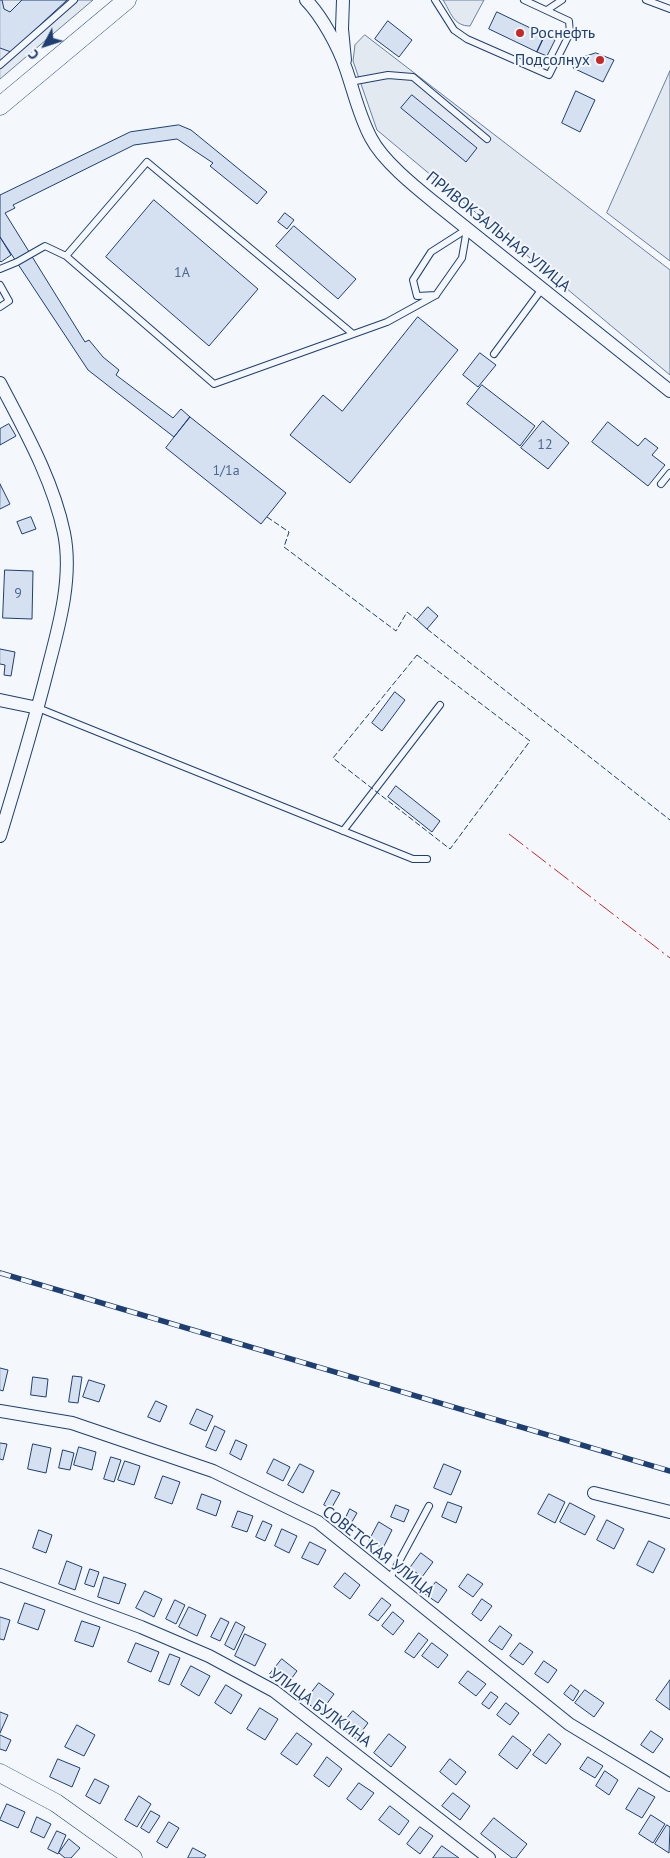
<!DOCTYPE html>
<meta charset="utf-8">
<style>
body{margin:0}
#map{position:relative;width:670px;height:1858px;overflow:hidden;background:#f4f7fb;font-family:"PT Sans",sans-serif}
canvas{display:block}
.north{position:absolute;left:20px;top:20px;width:50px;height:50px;-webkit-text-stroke:4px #f4f7fb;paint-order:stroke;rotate:230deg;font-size:14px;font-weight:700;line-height:20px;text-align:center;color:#1d3f73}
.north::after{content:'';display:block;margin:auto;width:18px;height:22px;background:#1d3f73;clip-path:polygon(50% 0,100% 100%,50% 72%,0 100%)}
</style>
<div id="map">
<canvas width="670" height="1858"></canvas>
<div class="north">С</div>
</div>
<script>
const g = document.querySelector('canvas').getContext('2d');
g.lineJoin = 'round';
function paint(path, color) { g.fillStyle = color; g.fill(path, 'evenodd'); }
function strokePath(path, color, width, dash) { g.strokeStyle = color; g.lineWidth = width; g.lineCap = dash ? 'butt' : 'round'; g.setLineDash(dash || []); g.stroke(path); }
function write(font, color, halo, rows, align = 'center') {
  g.font = font + ' "PT Sans",sans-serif'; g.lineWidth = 4; g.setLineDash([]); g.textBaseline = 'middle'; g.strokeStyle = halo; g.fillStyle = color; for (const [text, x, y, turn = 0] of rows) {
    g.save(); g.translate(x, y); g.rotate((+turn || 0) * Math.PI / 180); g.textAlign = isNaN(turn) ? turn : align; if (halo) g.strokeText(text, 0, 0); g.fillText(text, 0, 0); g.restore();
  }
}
const green = new Path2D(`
 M 0,0 L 93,0 L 0,79 Z
 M 443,0 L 484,0 L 470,26 C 453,26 451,12 443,0 Z
 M 365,35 L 670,270 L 670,375 L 377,130 L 353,61 L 355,45 Z
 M 670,71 L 670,261 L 607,213 Z`);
const building = new Path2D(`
 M 0,0 L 2,0 L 4,9 L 10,12 L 22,0 L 67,0 L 11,52 L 0,48 Z
 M 497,12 L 545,35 L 537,52 L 489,29 Z
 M 388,21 L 412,40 L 399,57 L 375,39 Z
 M 545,35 L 555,40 L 547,56 L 537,52 Z
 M 596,53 L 614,60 L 603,82 L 573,68 L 578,59 Z
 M 576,91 L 595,100 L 580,132 L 562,123 Z
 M 412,95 L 477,148 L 466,162 L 401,108 Z
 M 179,125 L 191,130 L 267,192 L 257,204 L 210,166 L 213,163 L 177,139 L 134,145 L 13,205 L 15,208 L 5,213 L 85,342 L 89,340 L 103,357 L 119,370 L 116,375 L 173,418 L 181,409 L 190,417 L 174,437 L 88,370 L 0,237 L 0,195 L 130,132 Z
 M 154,200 L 258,289 L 209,346 L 106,257 Z
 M 285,213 L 294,220 L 287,229 L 278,222 Z
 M 294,226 L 356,279 L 338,299 L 276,246 Z
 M 0,237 L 11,255 L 1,262 L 0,261 Z
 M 418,317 L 458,350 L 350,483 L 290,435 L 323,395 L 342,411 Z
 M 480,353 L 496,365 L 478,387 L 463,375 Z
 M 482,385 L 535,426 L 520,446 L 467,404 Z
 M 190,417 L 286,493 L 261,524 L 166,448 Z
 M 543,421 L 569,443 L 548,469 L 521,448 Z
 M 608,422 L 638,446 L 645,438 L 658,448 L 652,455 L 665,465 L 648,486 L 592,442 Z
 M 9,424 L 16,436 L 0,445 L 0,429 Z
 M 0,484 L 10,504 L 0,509 Z
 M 31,517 L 36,529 L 22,534 L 17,522 Z
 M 5,570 L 33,571 L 32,619 L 3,618 Z
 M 428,607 L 438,616 L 427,629 L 417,620 Z
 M 0,649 L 15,652 L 11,676 L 4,675 L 5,665 L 0,664 Z
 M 395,692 L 405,700 L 382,731 L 372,723 Z
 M 396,786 L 440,821 L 432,832 L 388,797 Z
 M 0,1368 L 8,1370 L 3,1391 L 0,1390 Z
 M 73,1376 L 82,1377 L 78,1403 L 69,1402 Z
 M 33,1377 L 48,1379 L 46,1397 L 31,1395 Z
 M 89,1380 L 105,1385 L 99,1402 L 83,1397 Z
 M 156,1401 L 167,1406 L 160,1422 L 148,1417 Z
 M 197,1409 L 213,1416 L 206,1431 L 190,1424 Z
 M 215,1426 L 225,1431 L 216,1451 L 206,1447 Z
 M 236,1440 L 247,1445 L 241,1460 L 230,1454 Z
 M 0,1443 L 7,1444 L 3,1460 L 0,1459 Z
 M 33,1444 L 51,1448 L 46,1473 L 28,1469 Z
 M 79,1447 L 96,1452 L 92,1470 L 74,1465 Z
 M 63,1450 L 74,1453 L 70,1470 L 59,1468 Z
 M 111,1457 L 121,1460 L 114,1482 L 104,1479 Z
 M 274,1459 L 290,1467 L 283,1481 L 267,1473 Z
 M 125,1461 L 140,1466 L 134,1485 L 118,1480 Z
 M 300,1464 L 314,1471 L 303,1493 L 288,1485 Z
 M 444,1464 L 461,1471 L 451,1495 L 434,1488 Z
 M 163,1476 L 180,1482 L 172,1504 L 155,1498 Z
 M 332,1490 L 340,1493 L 331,1509 L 324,1505 Z
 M 202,1494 L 221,1501 L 216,1516 L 197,1509 Z
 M 549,1494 L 565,1502 L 555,1523 L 538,1514 Z
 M 448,1502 L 462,1507 L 456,1523 L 442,1517 Z
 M 570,1503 L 595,1516 L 585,1535 L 560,1522 Z
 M 396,1505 L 409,1510 L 404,1522 L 391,1517 Z
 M 350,1509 L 357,1513 L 349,1527 L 343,1524 Z
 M 238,1511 L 253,1516 L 247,1532 L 232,1527 Z
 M 607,1520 L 624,1529 L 614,1549 L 597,1540 Z
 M 263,1521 L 272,1525 L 265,1541 L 256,1537 Z
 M 379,1522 L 392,1530 L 383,1548 L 369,1541 Z
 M 282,1529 L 297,1536 L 289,1553 L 275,1546 Z
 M 39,1530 L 52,1535 L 46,1553 L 33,1548 Z
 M 649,1541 L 665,1549 L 653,1573 L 637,1565 Z
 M 310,1542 L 326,1550 L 318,1565 L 302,1558 Z
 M 421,1553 L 433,1562 L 422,1577 L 410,1568 Z
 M 67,1561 L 82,1567 L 75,1590 L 59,1584 Z
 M 90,1569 L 99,1572 L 94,1587 L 85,1584 Z
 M 345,1573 L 360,1585 L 350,1599 L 334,1587 Z
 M 468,1574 L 483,1584 L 473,1597 L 459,1587 Z
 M 104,1577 L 126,1584 L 119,1604 L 98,1597 Z
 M 436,1582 L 447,1590 L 438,1603 L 426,1595 Z
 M 145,1591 L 162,1599 L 154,1617 L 136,1608 Z
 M 382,1598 L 391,1605 L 378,1621 L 369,1615 Z
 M 482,1599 L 492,1606 L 481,1621 L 472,1614 Z
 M 175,1600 L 185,1605 L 176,1624 L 166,1619 Z
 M 25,1603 L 45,1610 L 38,1630 L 18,1623 Z
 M 189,1607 L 206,1615 L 197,1636 L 179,1627 Z
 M 393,1612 L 404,1621 L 393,1635 L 382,1626 Z
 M 0,1617 L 10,1620 L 4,1640 L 0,1639 Z
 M 221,1618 L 229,1622 L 220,1641 L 211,1637 Z
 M 82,1621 L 100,1627 L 93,1647 L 75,1641 Z
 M 236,1622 L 245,1627 L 234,1650 L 225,1645 Z
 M 500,1626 L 512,1635 L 502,1650 L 489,1641 Z
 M 419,1633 L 428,1640 L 414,1658 L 405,1652 Z
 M 245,1634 L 266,1644 L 255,1666 L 235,1656 Z
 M 136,1643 L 159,1652 L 151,1672 L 128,1662 Z
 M 432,1643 L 448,1655 L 438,1668 L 422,1656 Z
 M 520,1643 L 533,1652 L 523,1665 L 510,1656 Z
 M 170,1654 L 180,1658 L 169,1685 L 159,1681 Z
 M 282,1659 L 297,1671 L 286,1686 L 270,1674 Z
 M 544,1661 L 557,1670 L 548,1683 L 535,1674 Z
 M 191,1666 L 210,1676 L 199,1696 L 181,1685 Z
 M 468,1671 L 486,1684 L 476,1696 L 459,1683 Z
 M 670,1680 L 670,1710 L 656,1700 Z
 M 319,1683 L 334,1694 L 320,1713 L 305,1701 Z
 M 226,1685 L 242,1695 L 231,1714 L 215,1703 Z
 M 571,1685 L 579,1691 L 573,1701 L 564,1694 Z
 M 585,1690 L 604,1703 L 594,1717 L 575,1703 Z
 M 491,1692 L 498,1697 L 489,1709 L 482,1704 Z
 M 506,1703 L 519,1713 L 510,1725 L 497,1715 Z
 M 260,1708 L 278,1719 L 265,1740 L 247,1729 Z
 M 353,1711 L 368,1723 L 356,1739 L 340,1727 Z
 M 0,1712 L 8,1715 L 0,1733 Z
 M 77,1725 L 95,1735 L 84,1756 L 65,1747 Z
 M 651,1731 L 663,1739 L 653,1753 L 641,1745 Z
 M 297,1733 L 312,1744 L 297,1765 L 281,1754 Z
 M 389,1734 L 406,1747 L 391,1767 L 374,1753 Z
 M 549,1734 L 561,1744 L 546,1764 L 533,1755 Z
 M 0,1735 L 11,1740 L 6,1751 L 0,1749 Z
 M 513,1736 L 531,1750 L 517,1769 L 499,1755 Z
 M 327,1757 L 342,1769 L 329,1787 L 314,1776 Z
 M 588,1757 L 603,1766 L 595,1778 L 580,1769 Z
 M 58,1759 L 80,1768 L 72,1787 L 50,1777 Z
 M 450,1759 L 466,1772 L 456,1785 L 440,1772 Z
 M 605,1771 L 618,1780 L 609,1795 L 596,1786 Z
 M 95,1779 L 109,1786 L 100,1804 L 86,1796 Z
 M 359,1783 L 374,1793 L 361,1810 L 347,1799 Z
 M 639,1788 L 655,1797 L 642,1818 L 626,1809 Z
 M 453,1793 L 470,1806 L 460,1820 L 442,1806 Z
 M 139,1796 L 151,1804 L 137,1827 L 125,1820 Z
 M 7,1804 L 25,1812 L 18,1828 L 0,1820 Z
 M 390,1806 L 409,1821 L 399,1835 L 379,1820 Z
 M 151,1811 L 160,1816 L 149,1833 L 141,1828 Z
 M 651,1815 L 665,1824 L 653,1843 L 639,1834 Z
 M 37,1817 L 51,1824 L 44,1838 L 31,1832 Z
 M 494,1818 L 527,1844 L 516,1858 L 512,1858 L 481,1834 Z
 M 169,1822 L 179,1828 L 167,1848 L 157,1842 Z
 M 667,1825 L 670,1827 L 669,1853 L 655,1844 Z
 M 420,1827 L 433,1836 L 420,1854 L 407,1844 Z
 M 57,1831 L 66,1835 L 58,1854 L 48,1849 Z
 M 69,1839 L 80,1848 L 71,1858 L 65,1858 L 59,1853 Z
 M 442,1846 L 459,1858 L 433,1858 Z
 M 193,1848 L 206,1855 L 204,1858 L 188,1858 Z`);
const lane = new Path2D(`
 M 435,0 L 454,30 L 467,39 L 549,75 L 570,33 L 569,21 L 524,0
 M 646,0 L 670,9
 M 547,10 L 562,0
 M 0,65 L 74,0
 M 350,82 L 388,75 L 413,77 L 487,139
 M 0,269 L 17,262 L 45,246 L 66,256
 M 0,285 L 9,301 L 0,307
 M 353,334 L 147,162 L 66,256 L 214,384 L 387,322 L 436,295 L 462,258 L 467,229 L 431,252 L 413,280 L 417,296 L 436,295
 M 494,354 L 542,289
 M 661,484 L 670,473
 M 38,708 L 413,859 L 427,859
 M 343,831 L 440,705
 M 389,1580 L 429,1506`);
const street = new Path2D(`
 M 306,0 C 322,16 339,48 346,69 C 354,92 359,116 371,138 C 383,161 414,186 435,203 L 670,391
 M 343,0 L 342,29 L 345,60
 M 0,383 C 25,431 53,480 64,533 C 73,577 59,626 48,668 C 34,724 17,780 0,836
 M 0,700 L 38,708
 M 0,1411 L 72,1423 L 213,1471 L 318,1522 L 569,1724 L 670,1785
 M 594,1493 L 670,1512
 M 0,1575 L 141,1627 L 209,1656 L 274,1691 L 489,1858`);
const secondary = new Path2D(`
 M 0,106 L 127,0
 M 0,1773 L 56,1803 L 133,1858`);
const rail = new Path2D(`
 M 0,1273 L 670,1471`);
const fence = new Path2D(`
 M 267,517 L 289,532 L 284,547 L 396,631 L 407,612 L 417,620
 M 427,629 L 670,820
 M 417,655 L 530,741 L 450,849 L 333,758 Z`);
const power = new Path2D(`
 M 509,834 L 670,958`);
const markers = [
 [520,33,5,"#c62828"],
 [600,60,5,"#c62828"]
];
const numberNames = [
 ["1А",182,273],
 ["12",545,445],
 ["1/1а",226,471],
 ["9",18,594]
];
const poiNames = [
 ["Роснефть",530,33],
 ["Подсолнух",590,60,"right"]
];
const streetNames = [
 ["ПРИВОКЗАЛЬНАЯ УЛИЦА",498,232,39],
 ["СОВЕТСКАЯ УЛИЦА",378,1552,38],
 ["УЛИЦА БУЛКИНА",320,1708,36]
];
paint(green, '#e3e9f0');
strokePath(green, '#687fa3', 1);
paint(building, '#d5e0f0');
strokePath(building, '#1d3f73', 1);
strokePath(lane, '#1d3f73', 8);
strokePath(street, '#1d3f73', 14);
strokePath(secondary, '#1d3f73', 19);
strokePath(lane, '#f4f7fb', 6);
strokePath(street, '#f4f7fb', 12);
strokePath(secondary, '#f4f7fb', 18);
strokePath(rail, '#1d3f73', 5.5);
strokePath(rail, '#f4f7fb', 4, [11]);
strokePath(fence, '#1d3f73', 1, [6, 2.5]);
strokePath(power, '#c62828', 1, [18, 4, 2.5, 4]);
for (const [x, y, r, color] of markers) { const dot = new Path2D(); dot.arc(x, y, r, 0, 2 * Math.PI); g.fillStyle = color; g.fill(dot); strokePath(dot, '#f4f7fb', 2); }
write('14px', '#4b6792', null, numberNames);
write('16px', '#1d3f73', '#f4f7fb', poiNames, 'left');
write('16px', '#1d3f73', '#f4f7fb', streetNames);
</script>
